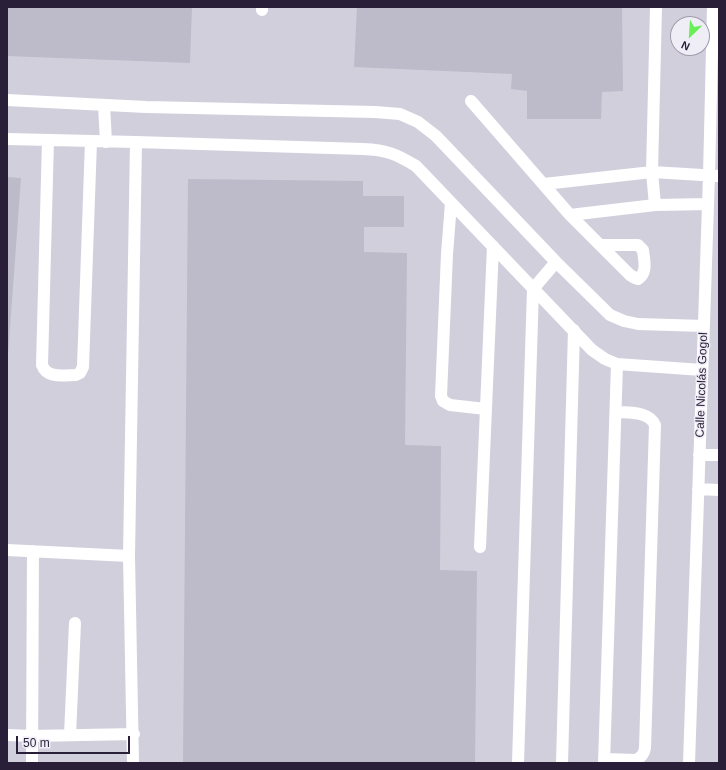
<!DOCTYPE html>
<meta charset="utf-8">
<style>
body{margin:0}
#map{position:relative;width:726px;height:770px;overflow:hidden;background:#e0dde9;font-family:Arial,sans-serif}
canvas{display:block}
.frame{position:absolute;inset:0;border:8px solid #291f38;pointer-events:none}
.north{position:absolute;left:670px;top:16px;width:40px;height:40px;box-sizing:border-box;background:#efedf6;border:1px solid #a09baa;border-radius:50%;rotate:205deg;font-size:11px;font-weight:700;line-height:16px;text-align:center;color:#291f38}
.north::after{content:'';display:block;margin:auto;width:14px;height:18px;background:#67ef55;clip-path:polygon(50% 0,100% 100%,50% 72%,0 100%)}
.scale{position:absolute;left:16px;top:736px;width:114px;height:18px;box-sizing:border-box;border:2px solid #291f38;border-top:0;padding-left:5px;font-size:12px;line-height:14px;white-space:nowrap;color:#291f38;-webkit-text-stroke:3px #efedf6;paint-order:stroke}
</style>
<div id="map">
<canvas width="726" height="770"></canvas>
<div class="frame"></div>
<div class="north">N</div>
<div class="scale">50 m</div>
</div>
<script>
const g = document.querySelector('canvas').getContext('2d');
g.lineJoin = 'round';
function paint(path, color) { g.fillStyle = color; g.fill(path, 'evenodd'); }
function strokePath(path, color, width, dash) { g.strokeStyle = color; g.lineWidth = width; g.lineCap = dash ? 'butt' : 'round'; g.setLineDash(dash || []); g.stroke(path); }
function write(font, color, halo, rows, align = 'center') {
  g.font = font + ' Arial,sans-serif'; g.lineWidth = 3; g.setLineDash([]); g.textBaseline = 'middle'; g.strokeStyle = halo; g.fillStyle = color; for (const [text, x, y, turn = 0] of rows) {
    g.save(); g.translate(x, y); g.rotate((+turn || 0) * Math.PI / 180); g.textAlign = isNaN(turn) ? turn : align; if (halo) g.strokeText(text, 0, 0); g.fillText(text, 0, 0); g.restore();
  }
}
const built = new Path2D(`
 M 7,7 L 719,7 L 719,763 L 7,763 ZM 678,24 L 702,24 L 702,48 L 678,48 Z`);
const building = new Path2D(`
 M 7,7 L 192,7 L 190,63 L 7,56 Z
 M 357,7 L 622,7 L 623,91 L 602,92 L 601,119 L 527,119 L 527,91 L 511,89 L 512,74 L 354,67 Z
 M 7,177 L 21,178 L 8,355 L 7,354 Z
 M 188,179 L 363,181 L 363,196 L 404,196 L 404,227 L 364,227 L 364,252 L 407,253 L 405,445 L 441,446 L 440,570 L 477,571 L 475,763 L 183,763 Z`);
const minor = new Path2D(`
 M 262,10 L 262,7
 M 7,100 L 146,107 L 375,112 L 400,114 L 418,122 L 436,136 L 556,262 L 610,315 L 624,321 L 638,324 L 704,326
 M 471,101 L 570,215 L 630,275 L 635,278 L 638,279 C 648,273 644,260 643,250 L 638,245 L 600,245
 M 104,105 L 106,142
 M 7,139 L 136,142
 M 48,140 L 42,365 C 47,379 64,375 76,375 L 80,373 L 83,367 L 91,141
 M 544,184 L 652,172 L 719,176
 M 451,203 L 447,254 L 441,396 L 443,401 L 450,405 L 486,409
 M 655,205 L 652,172 L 656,7
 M 570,215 L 655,205 L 708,204
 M 699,455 L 719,455
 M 698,489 L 719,490
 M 480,547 L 493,246
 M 7,550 L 129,556
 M 7,735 L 32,736 L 134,734
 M 70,735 L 75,623
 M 604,759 L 636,760 C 642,757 644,754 645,748 L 655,425 C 649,411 629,413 616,412
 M 32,763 L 33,551
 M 133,763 L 129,556 L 136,142 L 363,149 C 387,150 396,154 416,166 L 592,350 L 605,359 L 617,364 L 702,370
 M 518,763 L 533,289 L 556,262
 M 562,763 L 574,330
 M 604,763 L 617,364
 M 689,763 L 709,176 L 713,7`);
const streetNames = [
 ["Calle Nicolás Gogol",702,385,-88]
];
paint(built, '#d2cfdd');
paint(building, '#bdbac9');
strokePath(minor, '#fff', 12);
write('12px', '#291f38', '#efedf6', streetNames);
</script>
